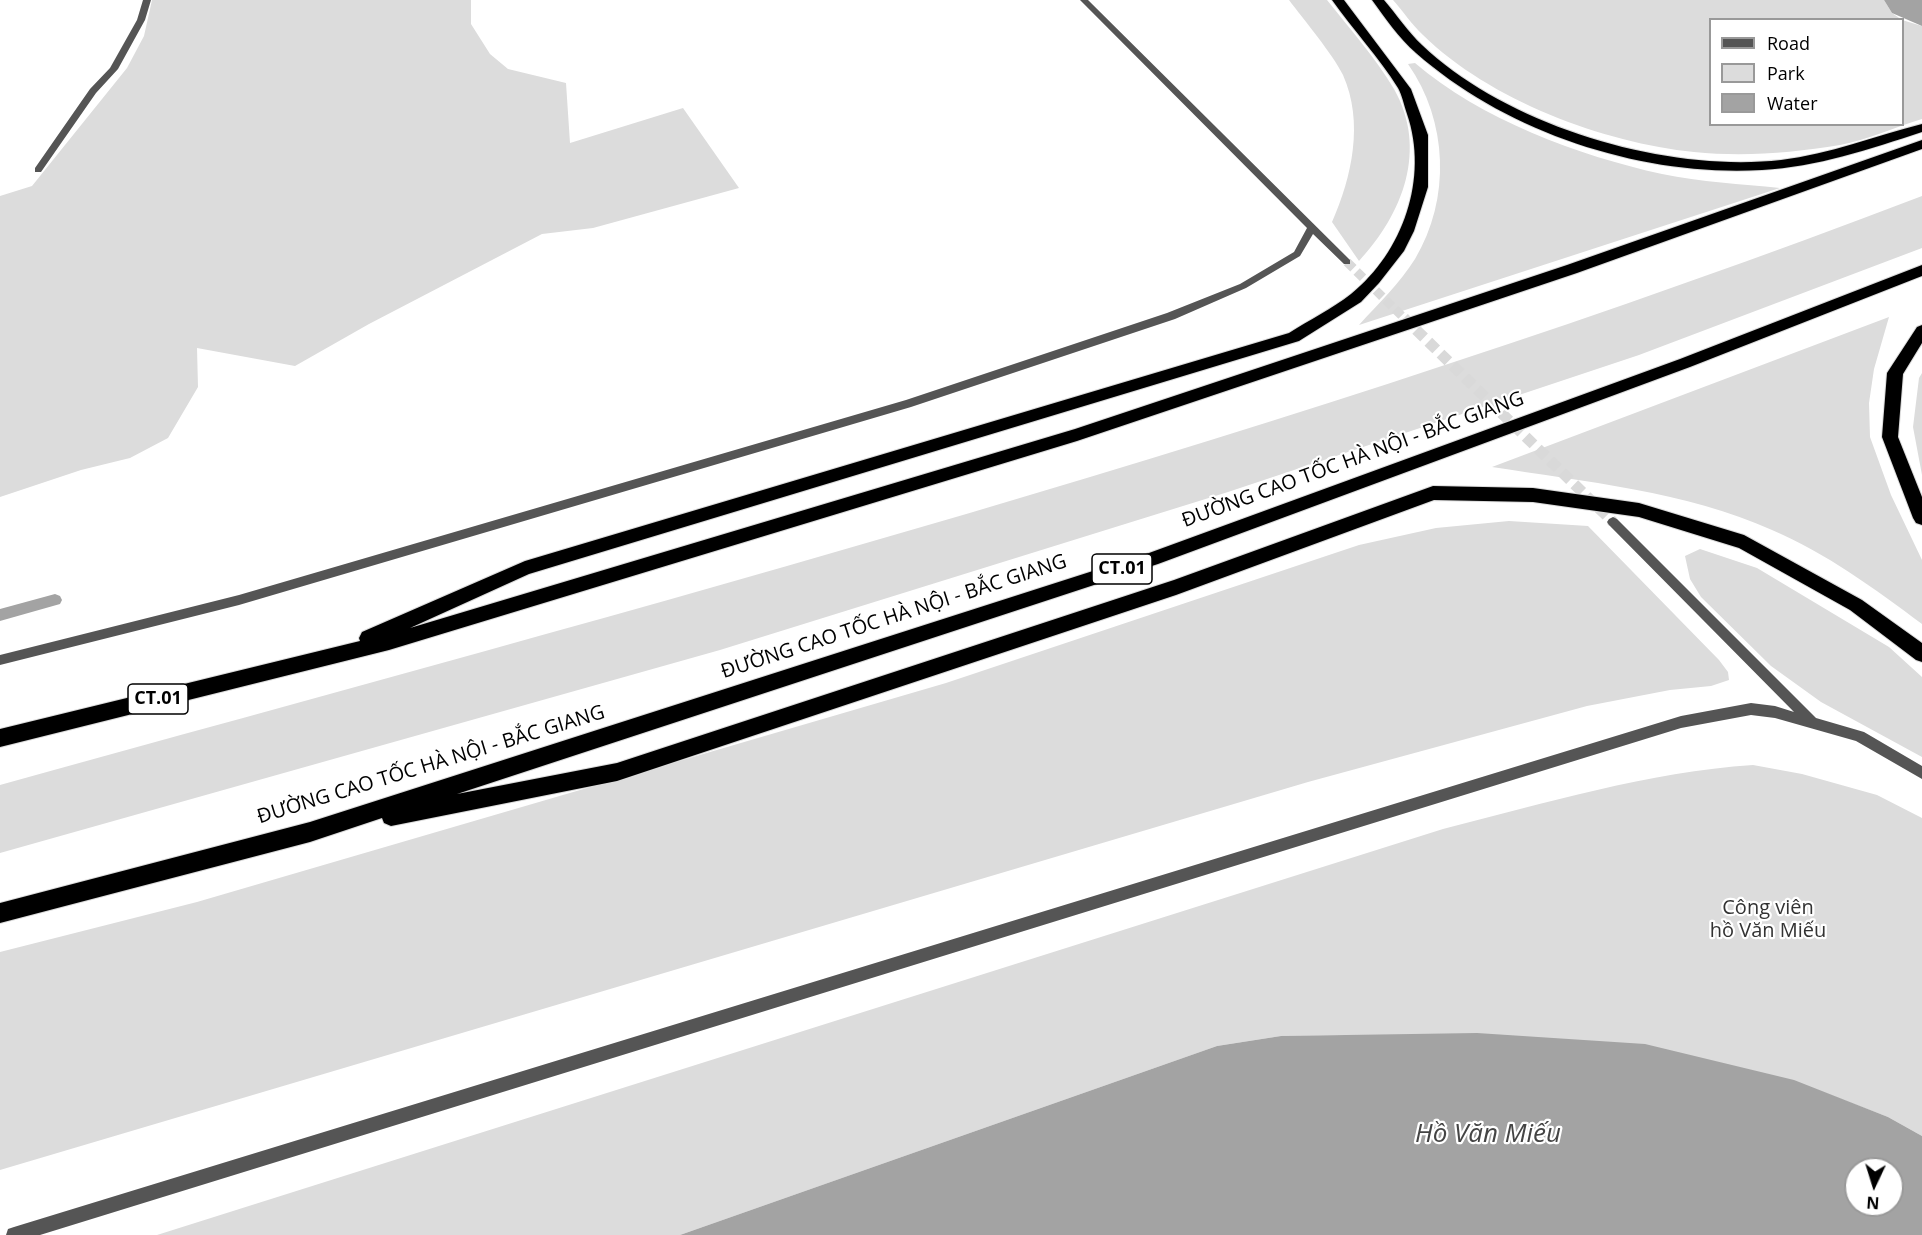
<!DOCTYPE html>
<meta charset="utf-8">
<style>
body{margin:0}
#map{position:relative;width:1922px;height:1235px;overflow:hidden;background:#fff;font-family:"Open Sans",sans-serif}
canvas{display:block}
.legend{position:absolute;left:1709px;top:18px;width:195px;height:108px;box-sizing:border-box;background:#fff;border:2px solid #999;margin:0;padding:8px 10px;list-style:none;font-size:18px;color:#000}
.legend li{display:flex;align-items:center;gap:12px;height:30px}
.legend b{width:30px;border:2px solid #999}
.north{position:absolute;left:1844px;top:1157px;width:60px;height:60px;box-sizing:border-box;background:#fff;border:2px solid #999;border-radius:50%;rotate:184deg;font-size:16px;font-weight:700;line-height:24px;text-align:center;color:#000}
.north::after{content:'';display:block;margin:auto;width:21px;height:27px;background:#000;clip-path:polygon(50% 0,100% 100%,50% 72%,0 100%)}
</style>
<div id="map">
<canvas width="1922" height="1235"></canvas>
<ul class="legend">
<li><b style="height:8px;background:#555"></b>Road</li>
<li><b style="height:16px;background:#dcdcdc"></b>Park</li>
<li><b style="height:16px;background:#a3a3a3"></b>Water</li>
</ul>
<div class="north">N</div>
</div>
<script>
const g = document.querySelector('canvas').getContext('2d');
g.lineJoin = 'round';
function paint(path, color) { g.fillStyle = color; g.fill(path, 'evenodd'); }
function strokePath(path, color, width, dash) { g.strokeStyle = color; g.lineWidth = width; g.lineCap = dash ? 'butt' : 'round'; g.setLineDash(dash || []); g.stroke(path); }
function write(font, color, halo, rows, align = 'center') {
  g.font = font + ' "Open Sans",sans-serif'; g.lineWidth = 4.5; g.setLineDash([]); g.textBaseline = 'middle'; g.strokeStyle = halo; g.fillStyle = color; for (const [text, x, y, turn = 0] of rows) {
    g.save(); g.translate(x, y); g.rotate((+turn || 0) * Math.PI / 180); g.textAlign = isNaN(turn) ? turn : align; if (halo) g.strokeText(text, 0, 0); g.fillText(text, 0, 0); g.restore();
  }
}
const green = new Path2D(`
 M 152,0 L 471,0 L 471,24 L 490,54 L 508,69 L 566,83 L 570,143 L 683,108 L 739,188 L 593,228 L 542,234 L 369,324 L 295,366 L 197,348 L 198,387 L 168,438 L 130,458 L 81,470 L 0,497 L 0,196 L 32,186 L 127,68 L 144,36 Z
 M 1289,0 L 1327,0 C 1350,29 1375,57 1394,89 C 1428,149 1403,214 1359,261 L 1332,222 C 1352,177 1364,122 1343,75 C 1332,53 1304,20 1289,0 Z
 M 1393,0 L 1884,0 L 1892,13 L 1902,20 L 1710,20 L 1710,124 L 1902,124 L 1902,20 L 1922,26 L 1922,119 C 1895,127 1867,140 1840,145 C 1792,153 1743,157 1694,152 C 1604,143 1489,100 1423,35 C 1412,25 1403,11 1393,0 Z
 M 1415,63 C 1480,119 1579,156 1662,174 C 1701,182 1741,184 1780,188 L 1359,325 C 1378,304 1400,283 1415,259 C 1451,199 1448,121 1408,64 Z
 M 1922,196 L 1922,248 L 1639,355 L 1228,492 L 720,650 L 0,853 L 0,785 C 646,606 1295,436 1922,196 Z
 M 1889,317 L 1874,369 L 1869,403 L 1870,437 L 1891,495 L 1922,560 L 1922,624 C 1875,589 1826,553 1772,530 C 1688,492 1582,481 1492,467 Z
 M 1922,373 L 1922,475 L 1913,427 L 1919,378 Z
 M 1509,521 L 1588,526 L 1719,660 L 1728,672 L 1729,680 L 1711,686 L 1670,690 L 1587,706 L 1308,782 L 0,1170 L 0,952 L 197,902 L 946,683 L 1359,545 L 1436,528 Z
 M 1700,549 L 1757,568 L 1889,647 L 1922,677 L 1922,757 L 1821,702 L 1771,666 L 1701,597 L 1690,579 L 1685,556 Z
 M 1753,765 L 1802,774 L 1877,795 L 1922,818 L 1922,1136 L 1888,1117 L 1794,1081 L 1367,1035 L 1281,1036 L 1217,1046 L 680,1235 L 157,1235 L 1443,829 C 1546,803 1648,772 1753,765 Z`);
const water = new Path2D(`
 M 1884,0 L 1922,0 L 1922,26 L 1892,13 Z
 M 1477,1033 L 1645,1044 L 1794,1080 L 1888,1117 L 1922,1136 L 1922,1235 L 680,1235 L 1217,1046 L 1281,1036 ZM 1856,1169 L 1892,1169 L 1892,1205 L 1856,1205 Z`);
const stream = new Path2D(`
 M 55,594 L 60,596 L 62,600 L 60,604 L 0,621 L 0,609 Z`);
const minorTunnelFar1 = new Path2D(`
 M 1347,262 L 1406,320`);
const minorTunnel = new Path2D(`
 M 1404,318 L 1613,522`);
const minor = new Path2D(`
 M 143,0 L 151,0 L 145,20 L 118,69 L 96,93 L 41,172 L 35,172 L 35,168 L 90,89 L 110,68 L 137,20 Z
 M 1080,0 L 1088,0 L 1350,260 L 1350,264 L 1344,264 L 1313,234 L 1300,256 L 1246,288 L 1175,319 L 911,407 L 239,605 L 0,665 L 0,655 L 239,595 L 906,400 L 1167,313 L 1240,284 L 1294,252 L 1307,228 Z
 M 1613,517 L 1617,519 L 1816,718 L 1864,732 L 1922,766 L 1922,779 L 1856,741 L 1775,718 L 1751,715 L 1681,728 L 40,1235 L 6,1235 L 8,1229 L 14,1227 L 1681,716 L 1751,703 L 1775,706 L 1794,712 L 1609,525 L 1607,522 L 1609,519 Z`);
const motorway = new Path2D(`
 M 1332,0 L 1344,0 L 1411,89 L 1428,135 L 1428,187 L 1414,231 L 1404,251 L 1379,283 L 1361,302 L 1299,341 L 529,574 L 410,628 L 1075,429 L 1567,265 L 1922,140 L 1922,149 L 1577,273 L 1077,441 L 389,650 L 0,747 L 0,729 L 360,641 L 359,638 L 362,632 L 525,561 L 1289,333 C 1309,320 1332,309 1351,294 C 1403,252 1429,178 1407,114 C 1404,105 1402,95 1398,88 C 1379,57 1353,30 1332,0 Z
 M 1372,0 L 1384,0 C 1397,15 1408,32 1422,45 C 1507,126 1665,173 1781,160 C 1830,154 1875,136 1922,124 L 1922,132 C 1870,149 1817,167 1762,170 C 1642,177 1507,133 1416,53 C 1399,38 1385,18 1372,0 Z
 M 1922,265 L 1922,276 L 1690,367 L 1158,564 L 457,794 L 617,763 L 1174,580 L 1433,486 L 1533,488 L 1639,503 L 1744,535 L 1862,600 L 1922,643 L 1922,662 L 1916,660 L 1850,610 L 1739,548 L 1639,517 L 1533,502 L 1434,500 L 1176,595 L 617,781 L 391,826 L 384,823 L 382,818 L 310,842 L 0,923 L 0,903 L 310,822 L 1149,553 L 1680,359 Z
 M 1922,325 L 1922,343 L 1903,374 L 1898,437 L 1922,497 L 1922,525 L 1916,523 L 1913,518 L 1882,437 L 1887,373 L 1917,327 Z`);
const shields = [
 [1122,569,60],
 [158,699,60]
];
const shieldNames = [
 ["CT.01",1122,569],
 ["CT.01",158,699]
];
const streetNames = [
 ["ĐƯỜNG CAO TỐC HÀ NỘI - BẮC GIANG",1353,460,-20],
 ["ĐƯỜNG CAO TỐC HÀ NỘI - BẮC GIANG",894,617,-18],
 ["ĐƯỜNG CAO TỐC HÀ NỘI - BẮC GIANG",431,765,-17]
];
const parkNames = [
 ["Công viên",1768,908],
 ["hồ Văn Miếu",1768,931]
];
const nearWaternames = [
 ["Hồ Văn Miếu",1488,1135]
];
paint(green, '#dcdcdc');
paint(water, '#a3a3a3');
paint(stream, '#a3a3a3');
strokePath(minorTunnelFar1, '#d9d9d9', 9, [9, 4.5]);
strokePath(minorTunnel, '#d9d9d9', 11, [11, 6]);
strokePath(motorway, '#dbdbdb', 2);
paint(minor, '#555');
paint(motorway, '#000');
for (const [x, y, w] of shields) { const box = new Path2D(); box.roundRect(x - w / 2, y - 15, w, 30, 4.5); g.fillStyle = '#fff'; g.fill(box); strokePath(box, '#000', 1.5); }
write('bold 18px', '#000', null, shieldNames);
write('20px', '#000', '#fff', streetNames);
write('20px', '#333', '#fff', parkNames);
write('italic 26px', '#444', '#fff', nearWaternames);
</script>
